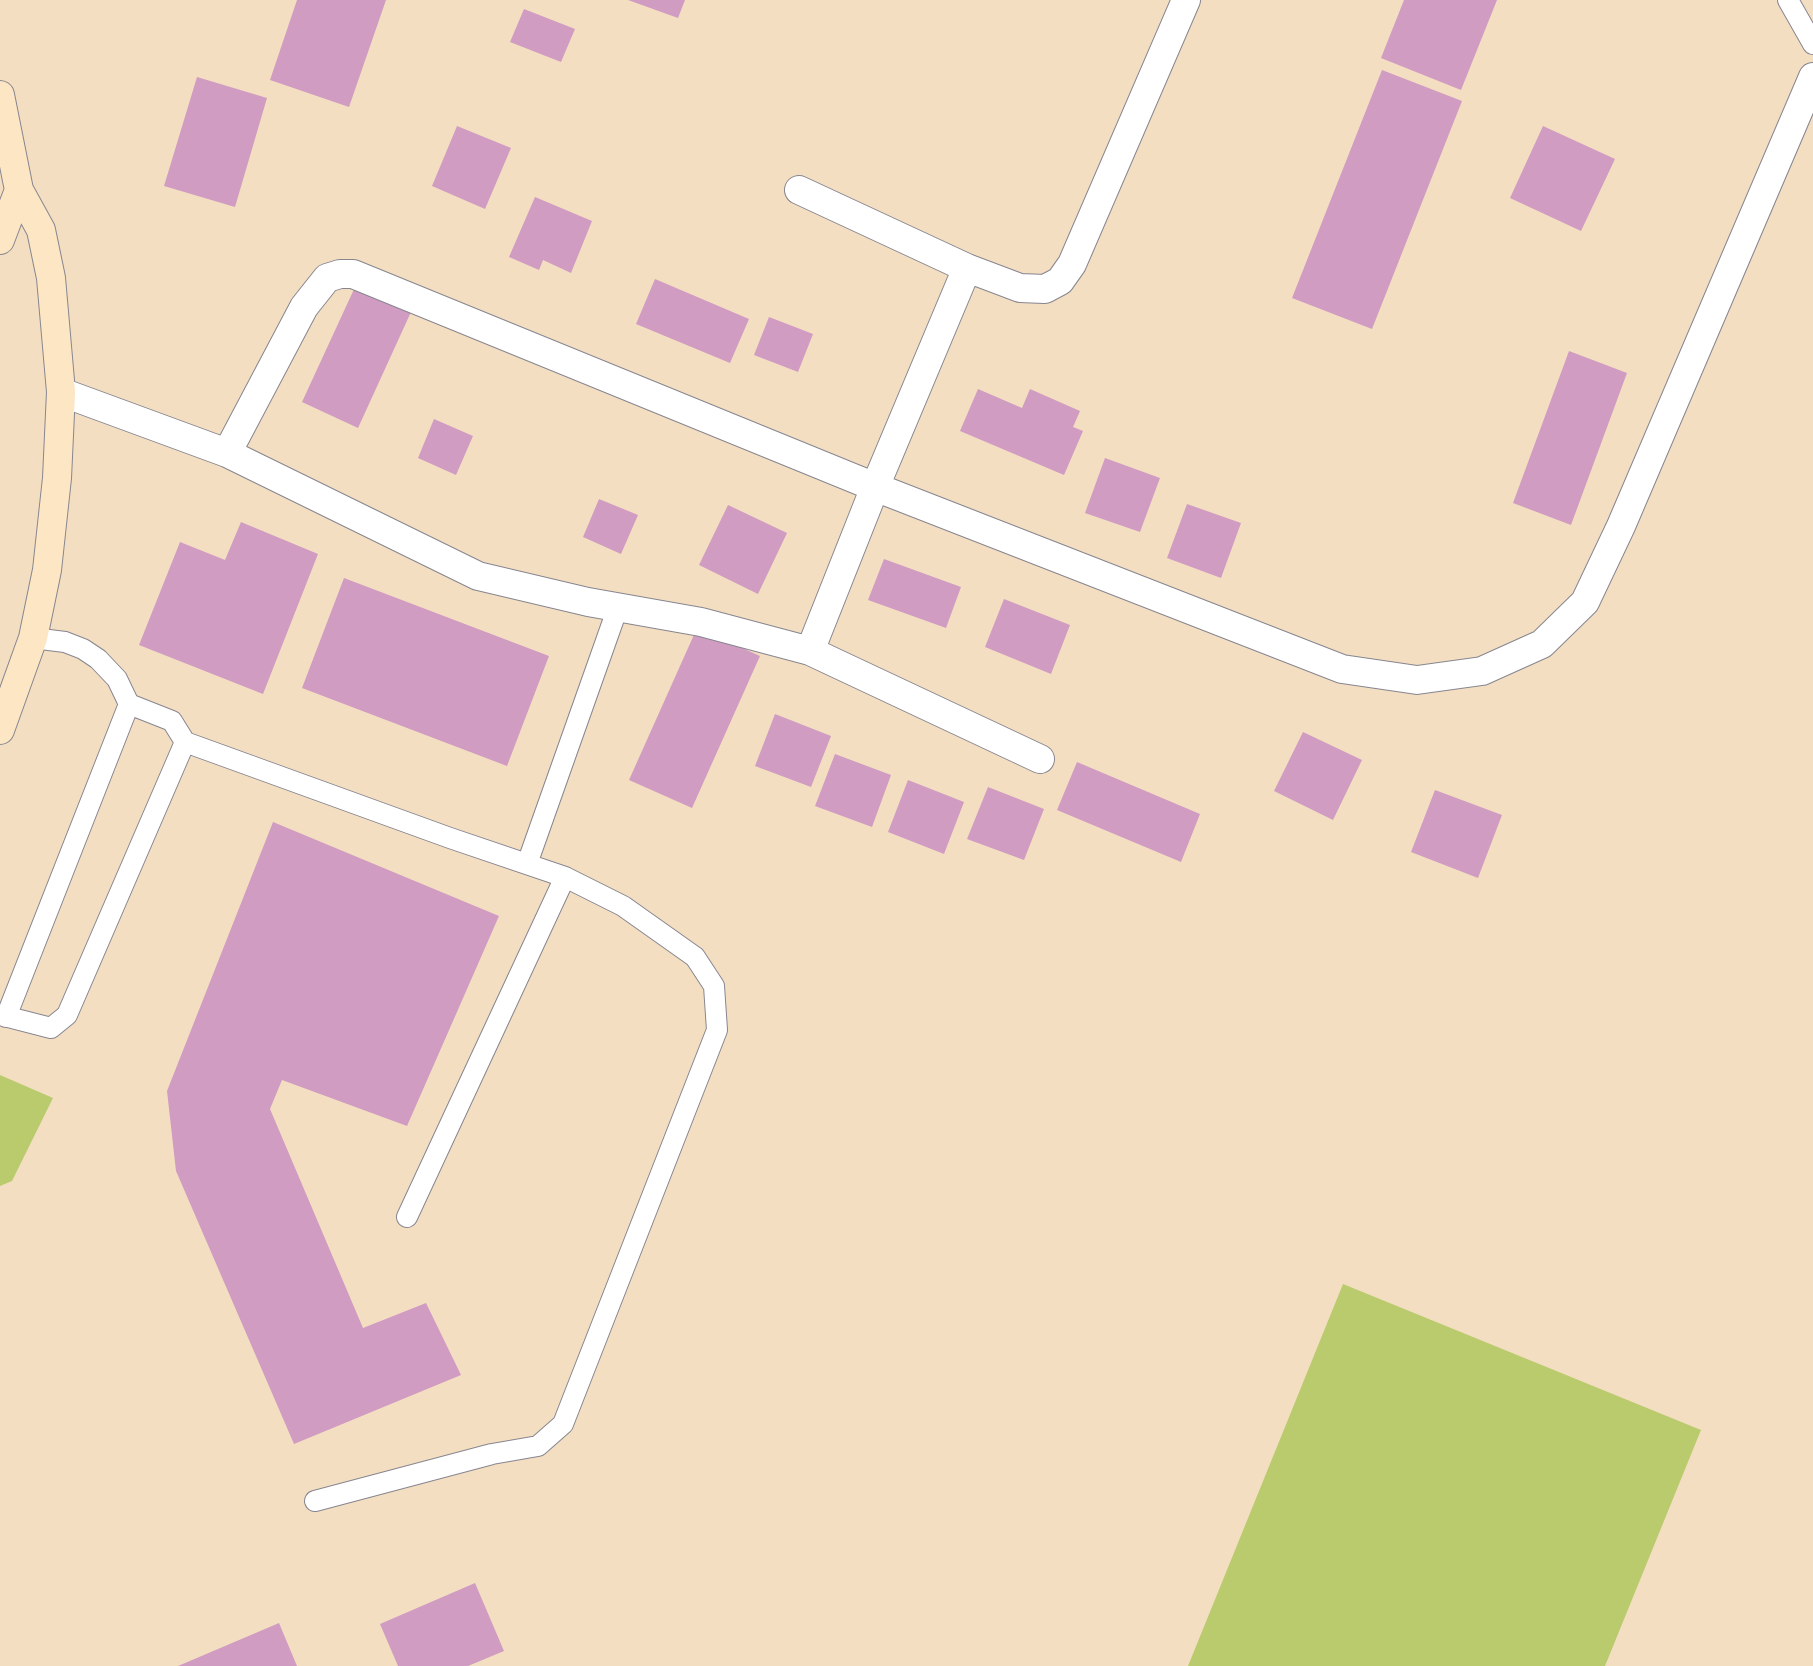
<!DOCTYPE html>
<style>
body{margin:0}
canvas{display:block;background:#f3dec1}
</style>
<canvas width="1813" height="1666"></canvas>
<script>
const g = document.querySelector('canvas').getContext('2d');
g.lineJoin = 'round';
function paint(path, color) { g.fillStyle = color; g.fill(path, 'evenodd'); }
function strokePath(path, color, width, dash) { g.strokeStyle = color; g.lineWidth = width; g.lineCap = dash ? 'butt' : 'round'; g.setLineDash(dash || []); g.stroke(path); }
const green = new Path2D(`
 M 0,1075 L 53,1098 L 12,1181 L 0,1186 Z
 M 1343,1284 L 1701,1430 L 1605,1666 L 1188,1666 Z`);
const building = new Path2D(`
 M 297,0 L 386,0 L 349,107 L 270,80 Z
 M 628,0 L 685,0 L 678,18 Z
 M 1404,0 L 1497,0 L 1461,90 L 1381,58 Z
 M 524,9 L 575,29 L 561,62 L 510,42 Z
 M 1382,70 L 1462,101 L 1372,329 L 1292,298 Z
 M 197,77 L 267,98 L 235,207 L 164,186 Z
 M 457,126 L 511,148 L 485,209 L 432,186 Z
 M 1543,126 L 1615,159 L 1581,231 L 1510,198 Z
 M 535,197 L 592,221 L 571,273 L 543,260 L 539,270 L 509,257 Z
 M 655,279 L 749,319 L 730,363 L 636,324 Z
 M 355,287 L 411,312 L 358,428 L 302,402 Z
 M 769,317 L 813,334 L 798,372 L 754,355 Z
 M 1569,351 L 1627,373 L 1571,525 L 1513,503 Z
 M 978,389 L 1022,408 L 1030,389 L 1080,411 L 1073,427 L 1083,431 L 1064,475 L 960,431 Z
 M 434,419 L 473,436 L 456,475 L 418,458 Z
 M 1105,458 L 1160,478 L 1140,532 L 1085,513 Z
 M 599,499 L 638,515 L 621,554 L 583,537 Z
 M 1187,504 L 1241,523 L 1221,578 L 1167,558 Z
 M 728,505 L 787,533 L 758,594 L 699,565 Z
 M 241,522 L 318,554 L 263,694 L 139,645 L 180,542 L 225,560 Z
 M 884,559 L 961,587 L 946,628 L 868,600 Z
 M 344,578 L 549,656 L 507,766 L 302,688 Z
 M 1004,599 L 1070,625 L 1051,674 L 985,647 Z
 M 697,628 L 760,656 L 692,808 L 629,780 Z
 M 775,714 L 831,736 L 811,787 L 755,766 Z
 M 1303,732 L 1362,760 L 1333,820 L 1274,791 Z
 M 835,754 L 891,775 L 872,827 L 815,806 Z
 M 1077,762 L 1200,814 L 1181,862 L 1057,810 Z
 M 908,780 L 964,802 L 944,854 L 888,832 Z
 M 988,787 L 1044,809 L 1024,860 L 967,839 Z
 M 1435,790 L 1502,815 L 1478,878 L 1411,852 Z
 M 273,822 L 499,916 L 407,1126 L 282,1080 L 270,1109 L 363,1328 L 426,1303 L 461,1375 L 294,1444 L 176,1171 L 167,1091 Z
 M 475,1583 L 504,1651 L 468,1666 L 398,1666 L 380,1624 Z
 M 279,1623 L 297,1666 L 178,1666 Z`);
const service = new Path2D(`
 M 1788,0 L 1813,44
 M 185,742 L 450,838 L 565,877 L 623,906 L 695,957 L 714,986 L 717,1030 L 563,1424 L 538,1446 L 492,1454 L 315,1501
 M 527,864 L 618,607
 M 0,1015 L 51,1028 L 67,1015 L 185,742 L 172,721 L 129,704 L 117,679 L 98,659 L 83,649 L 65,642 L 33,638
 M 6,1017 L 129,704
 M 407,1217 L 565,877`);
const minor = new Path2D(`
 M 799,190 L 967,268 L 1020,288 L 1045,289 L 1060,281 L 1072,264 L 1186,0
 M 61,392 L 227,453 L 478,576 L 588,602 L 701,622 L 810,651 L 1040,759
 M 227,453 L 304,307 L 327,278 L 340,274 L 353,274 L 875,487 L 1342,669 L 1417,680 L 1482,671 L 1542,644 L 1585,602 L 1621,526 L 1813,77
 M 810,651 L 875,487 L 967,268`);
const secondary = new Path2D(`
 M 0,95 L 19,190 L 41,230 L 51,278 L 61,392 L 57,478 L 47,570 L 33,638 L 0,730
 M 0,240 L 19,190`);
paint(green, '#bacb6e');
paint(building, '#d09cc2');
strokePath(service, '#878690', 22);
strokePath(minor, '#878690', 30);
strokePath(secondary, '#878690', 30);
strokePath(service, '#fff', 20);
strokePath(minor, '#fff', 28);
strokePath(secondary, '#fce6c4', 28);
</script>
